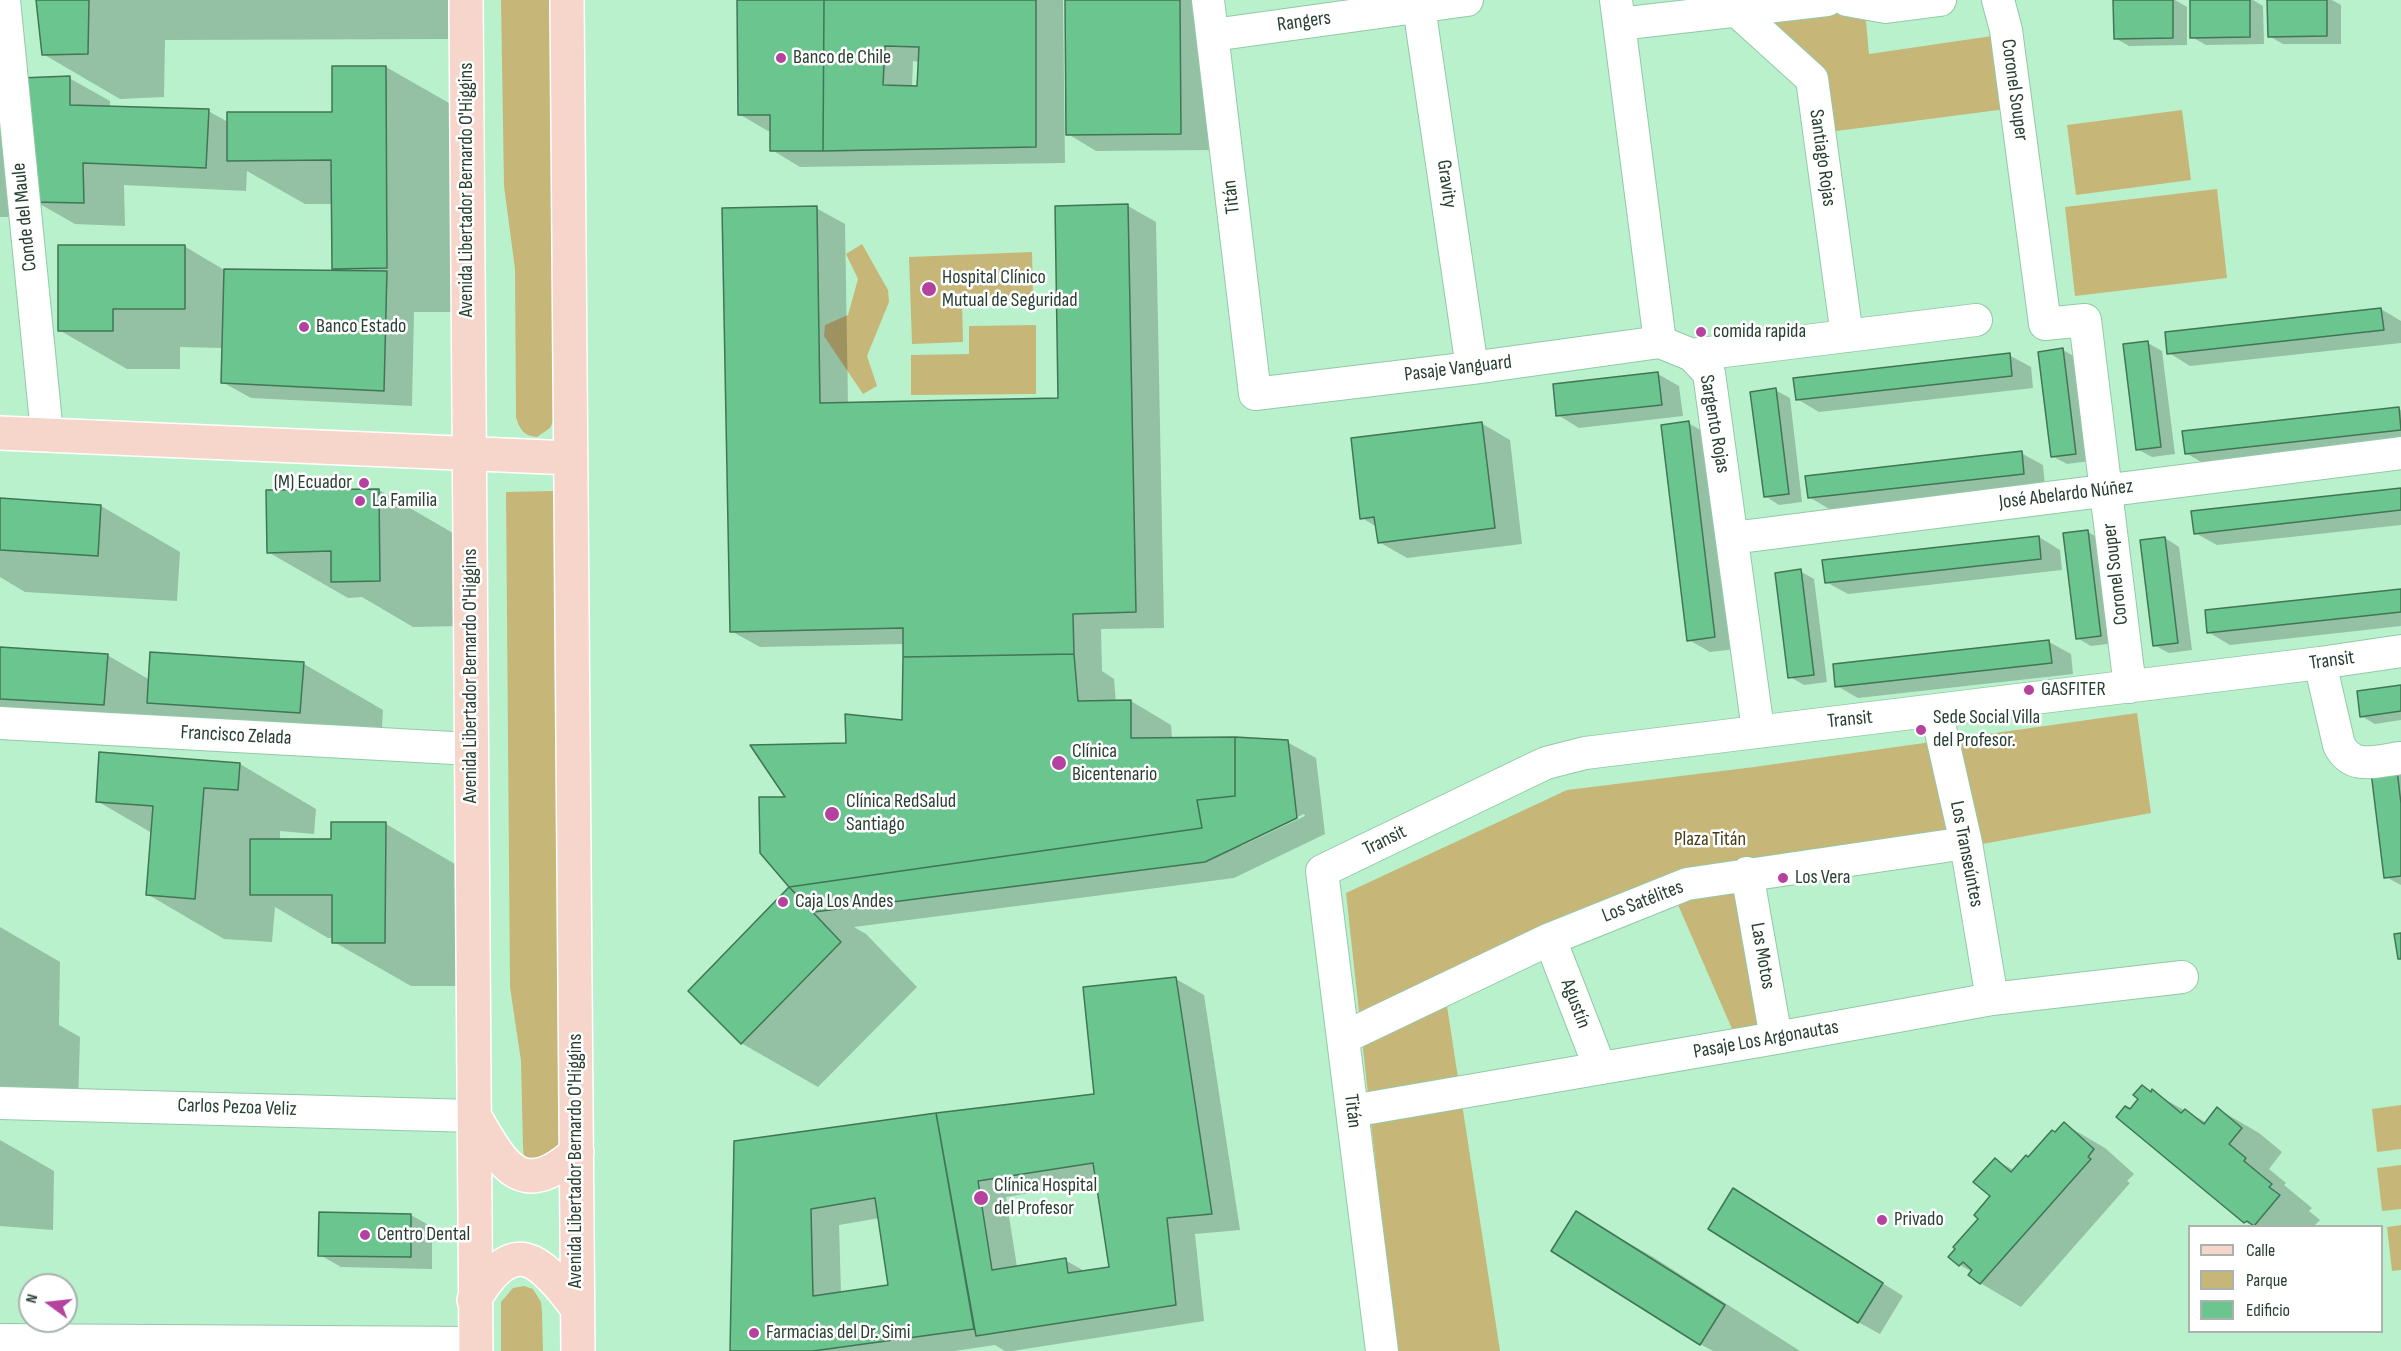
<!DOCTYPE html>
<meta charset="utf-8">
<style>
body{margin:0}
#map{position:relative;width:2401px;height:1351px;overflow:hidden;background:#b9f1cd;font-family:"Sofia Sans Condensed",sans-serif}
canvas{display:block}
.legend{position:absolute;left:2188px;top:1225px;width:195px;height:108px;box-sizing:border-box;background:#fff;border:2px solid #a9b2ad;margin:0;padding:8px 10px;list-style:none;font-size:18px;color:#293f31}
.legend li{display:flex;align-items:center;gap:12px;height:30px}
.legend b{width:30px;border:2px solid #a9b2ad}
.north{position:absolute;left:18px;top:1273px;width:60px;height:60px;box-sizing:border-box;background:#fff;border:2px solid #a9b2ad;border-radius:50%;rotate:285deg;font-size:16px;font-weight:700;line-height:24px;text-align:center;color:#293f31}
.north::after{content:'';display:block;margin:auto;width:21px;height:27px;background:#b4429e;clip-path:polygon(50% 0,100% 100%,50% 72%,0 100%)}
</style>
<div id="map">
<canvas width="2401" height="1351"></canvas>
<ul class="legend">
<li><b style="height:8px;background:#f6d5cb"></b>Calle</li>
<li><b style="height:16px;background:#c6b778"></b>Parque</li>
<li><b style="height:16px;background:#6ac58f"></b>Edificio</li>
</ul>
<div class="north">N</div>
</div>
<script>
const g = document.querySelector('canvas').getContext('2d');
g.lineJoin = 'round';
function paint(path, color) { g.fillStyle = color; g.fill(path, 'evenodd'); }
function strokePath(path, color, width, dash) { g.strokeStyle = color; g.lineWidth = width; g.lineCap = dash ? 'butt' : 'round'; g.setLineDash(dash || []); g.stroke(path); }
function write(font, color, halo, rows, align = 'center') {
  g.font = font + ' "Sofia Sans Condensed",sans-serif'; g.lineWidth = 5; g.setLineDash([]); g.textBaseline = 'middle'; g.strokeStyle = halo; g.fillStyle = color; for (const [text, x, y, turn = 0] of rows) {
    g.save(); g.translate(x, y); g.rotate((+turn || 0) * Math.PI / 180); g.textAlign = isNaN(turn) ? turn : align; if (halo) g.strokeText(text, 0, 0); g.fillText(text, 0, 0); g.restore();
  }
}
const green = new Path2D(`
 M 501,0 L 554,0 L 556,415 L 550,428 L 537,437 C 524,436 519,429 516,417 L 515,269 L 504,186 Z
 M 1865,11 L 1869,54 L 1992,36 L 2006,109 L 1829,132 L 1821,66 L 1772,20 Z
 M 2182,110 L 2191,180 L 2076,195 L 2067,125 Z
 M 2217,189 L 2227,278 L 2075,296 L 2065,207 Z
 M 862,244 L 888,290 L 889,302 L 867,356 L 877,386 L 863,394 L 824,336 L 825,325 L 848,315 L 858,279 L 846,254 Z
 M 1032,252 L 1033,300 L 962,302 L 963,342 L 912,344 L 909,257 Z
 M 1036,325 L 1036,394 L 911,395 L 911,355 L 969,354 L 969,326 Z
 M 554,491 L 559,500 L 563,1152 L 531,1164 L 524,1157 L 523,1147 L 521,1061 L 510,987 L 506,492 Z
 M 2137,713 L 2151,813 L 1759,885 L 1786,1029 L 1736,1038 L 1675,898 L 1443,980 L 1500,1351 L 1396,1351 L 1346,893 L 1567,790 L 1754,767 Z
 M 2401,1105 L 2401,1149 L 2377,1152 L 2372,1109 Z
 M 2401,1165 L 2401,1209 L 2382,1211 L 2377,1168 Z
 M 2401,1225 L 2401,1270 L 2392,1271 L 2387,1227 Z
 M 524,1286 L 533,1289 L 541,1302 L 542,1312 L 543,1351 L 501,1351 L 501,1302 L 513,1288 Z`);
const shadow = new Path2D(`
 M 37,0 L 448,0 L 448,39 L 165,40 L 164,97 L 120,99 L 43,54 Z
 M 739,0 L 1208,0 L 1209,150 L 1096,151 L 1068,134 L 1067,0 L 1063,0 L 1065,163 L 800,167 L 772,150 L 772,131 L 768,131 L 739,114 ZM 913,61 L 920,62 L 919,87 L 912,87 Z
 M 2115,0 L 2175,0 L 2187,7 L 2187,45 L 2129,46 L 2115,38 Z
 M 2192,0 L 2253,0 L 2263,6 L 2264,44 L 2206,45 L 2192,37 Z
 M 2269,0 L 2332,0 L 2341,5 L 2341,44 L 2283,44 L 2269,36 Z
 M 386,67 L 463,111 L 464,312 L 414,312 L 412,406 L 251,398 L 222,382 L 223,348 L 180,347 L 180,369 L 127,369 L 59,330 L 184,246 L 226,271 L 340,272 L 333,268 L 333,204 L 305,204 L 247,171 L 246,191 L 124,185 L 125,226 L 75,224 L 31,199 L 33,217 L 0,217 L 0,88 L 69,78 L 110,101 L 110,108 L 208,111 L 228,122 L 334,113 Z
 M 1128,206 L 1156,222 L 1164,628 L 1101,629 L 1102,671 L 1114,679 L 1116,702 L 1131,701 L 1171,725 L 1172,739 L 1287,742 L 1316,758 L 1325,834 L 1234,878 L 854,927 L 866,934 L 917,987 L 818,1087 L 741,1043 L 690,991 L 791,887 L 788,798 L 847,744 L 904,722 L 904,644 L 760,647 L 731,631 L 816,208 L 845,224 L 848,404 L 1060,400 ZM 1304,814 L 1305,816 L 1241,846 L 1241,843 Z
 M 2381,309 L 2401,321 L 2401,343 L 2190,366 L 2169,353 Z
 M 2148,343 L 2162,351 L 2175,454 L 2152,457 L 2137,449 Z
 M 2063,350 L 2077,358 L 2090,461 L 2067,464 L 2052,456 Z
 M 2009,355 L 2031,367 L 2033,388 L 1819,412 L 1797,399 Z
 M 1658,374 L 1679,386 L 1683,416 L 1579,428 L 1558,415 Z
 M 1775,390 L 1790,398 L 1802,502 L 1779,505 L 1765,496 Z
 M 2398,409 L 2401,410 L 2401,444 L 2208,466 L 2186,453 Z
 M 1481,423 L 1510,440 L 1522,544 L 1407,558 L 1379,542 L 1377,527 L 1362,518 Z
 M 1688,423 L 1710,435 L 1736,649 L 1710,652 L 1689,640 Z
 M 2021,453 L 2043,465 L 2045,486 L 1831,510 L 1809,497 Z
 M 2401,489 L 2401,525 L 2217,545 L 2195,533 Z
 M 379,490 L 458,536 L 459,626 L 413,627 L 362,597 L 348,598 L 268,552 Z
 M 0,500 L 101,506 L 180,552 L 177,601 L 25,592 L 0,577 Z
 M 2088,532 L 2102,540 L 2115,643 L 2091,646 L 2077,638 Z
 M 2039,537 L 2060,550 L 2062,570 L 1848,594 L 1826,582 Z
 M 2165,538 L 2179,547 L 2192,650 L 2169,653 L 2154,645 Z
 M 1800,571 L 1814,579 L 1827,682 L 1804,685 L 1790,677 Z
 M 2401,590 L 2401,626 L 2230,645 L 2208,632 Z
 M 2049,642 L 2071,654 L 2073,674 L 1858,698 L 1837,686 Z
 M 0,649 L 107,655 L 150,680 L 304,664 L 383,710 L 380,758 L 186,724 L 184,750 L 32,741 L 0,722 Z
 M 2401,687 L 2401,720 L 2375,724 L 2361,716 Z
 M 240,764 L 316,809 L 314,834 L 280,831 L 280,840 L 333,841 L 386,824 L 462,868 L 462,986 L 411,986 L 334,942 L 334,938 L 328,938 L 275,907 L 272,942 L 224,939 L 147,894 L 152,833 L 97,801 Z
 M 2373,773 L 2401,773 L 2401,885 L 2386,877 Z
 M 0,927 L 60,962 L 59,1025 L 80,1037 L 78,1106 L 0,1105 Z
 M 1176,979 L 1204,995 L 1240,1230 L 1195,1234 L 1204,1321 L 1012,1351 L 1005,1351 L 995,1345 L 954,1351 L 732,1351 L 735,1142 L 936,1115 L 1096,1096 ZM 1098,1182 L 1111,1268 L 1086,1272 L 1065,1260 L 1017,1267 L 1006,1197 ZM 880,1218 L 890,1286 L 841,1293 L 839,1225 Z
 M 2143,1087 L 2207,1123 L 2218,1109 L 2259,1133 L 2282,1152 L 2269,1169 L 2286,1183 L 2284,1185 L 2312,1208 L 2309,1211 L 2320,1220 L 2314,1226 L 2253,1226 L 2245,1222 L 2131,1111 L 2140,1099 Z
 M 2064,1124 L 2105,1148 L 2134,1174 L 2127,1181 L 2130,1183 L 2021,1307 L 1980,1283 L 1972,1272 L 1960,1265 L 1992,1196 L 1995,1160 L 2014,1170 Z
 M 0,1140 L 54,1171 L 53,1230 L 0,1226 Z
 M 1755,1203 L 1903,1296 L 1880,1334 L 1858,1322 Z
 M 1576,1213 L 1653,1257 L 1800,1351 L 1713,1351 L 1700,1344 Z
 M 411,1215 L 432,1227 L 432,1269 L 341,1267 L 320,1255 Z`);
const building = new Path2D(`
 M 36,0 L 89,0 L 88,54 L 42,55 Z
 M 737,0 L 824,0 L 823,151 L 770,151 L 770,115 L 738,115 Z
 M 824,0 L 1036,0 L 1036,147 L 823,151 ZM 885,46 L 919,47 L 917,86 L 883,85 Z
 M 1065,0 L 1180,0 L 1181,134 L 1066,135 Z
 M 2113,0 L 2173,0 L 2173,38 L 2114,39 Z
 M 2190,0 L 2250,0 L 2250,37 L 2190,38 Z
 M 2267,0 L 2327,0 L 2327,36 L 2268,37 Z
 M 332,66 L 386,66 L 387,268 L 332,269 L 331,160 L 227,161 L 227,112 L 332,112 Z
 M 70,76 L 70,105 L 209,109 L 206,168 L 83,163 L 84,203 L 33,202 L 20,78 Z
 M 1128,204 L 1136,612 L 1073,614 L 1074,654 L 903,657 L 903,628 L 730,632 L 722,208 L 817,206 L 820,403 L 1058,398 L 1055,206 Z
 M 58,245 L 185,245 L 185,309 L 113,309 L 113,331 L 58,331 Z
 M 224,269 L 387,271 L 384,391 L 221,383 Z
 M 2381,308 L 2384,330 L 2167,354 L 2165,332 Z
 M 2148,341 L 2161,447 L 2136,450 L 2123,344 Z
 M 2063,348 L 2076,454 L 2051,457 L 2038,352 Z
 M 2010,353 L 2012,376 L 1796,400 L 1793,378 Z
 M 1658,372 L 1662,405 L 1556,416 L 1553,384 Z
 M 1776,388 L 1789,494 L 1764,497 L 1750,392 Z
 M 2399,407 L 2401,430 L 2185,454 L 2182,431 Z
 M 1689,421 L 1715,637 L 1687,641 L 1661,425 Z
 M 1482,422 L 1495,528 L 1378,543 L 1374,517 L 1360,519 L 1351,438 Z
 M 2022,451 L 2024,474 L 1808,498 L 1805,476 Z
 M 2401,488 L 2401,510 L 2194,534 L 2191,511 Z
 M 379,489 L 380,581 L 331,582 L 331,551 L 267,553 L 266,490 Z
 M 0,498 L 101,505 L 98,556 L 0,550 Z
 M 2088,530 L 2101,636 L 2076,639 L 2063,533 Z
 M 2039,536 L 2041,559 L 1825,583 L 1822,560 Z
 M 2165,537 L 2178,643 L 2153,646 L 2140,540 Z
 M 1801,569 L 1814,675 L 1788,678 L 1775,573 Z
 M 2401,589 L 2401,612 L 2207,633 L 2205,610 Z
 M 2049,640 L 2052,663 L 1835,687 L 1833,664 Z
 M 0,647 L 108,654 L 104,705 L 0,699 Z
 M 150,652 L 304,662 L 300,713 L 147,703 Z
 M 1074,654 L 1078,701 L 1131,700 L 1131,738 L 1235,737 L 1235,796 L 1197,800 L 1202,828 L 789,887 L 760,853 L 759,797 L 785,797 L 750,745 L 846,743 L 845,714 L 902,720 L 903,657 Z
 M 2401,685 L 2401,711 L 2360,717 L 2357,691 Z
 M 1235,737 L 1288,740 L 1297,818 L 1205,862 L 814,912 L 789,887 L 1202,828 L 1197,800 L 1235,796 Z
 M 99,752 L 240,763 L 238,790 L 204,788 L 195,899 L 146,895 L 153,806 L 96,802 Z
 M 2397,769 L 2401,804 L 2401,876 L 2384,878 L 2371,772 Z
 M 331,822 L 386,822 L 385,943 L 332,943 L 332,895 L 250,895 L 250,839 L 331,839 Z
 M 789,887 L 841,942 L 741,1044 L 688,991 Z
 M 2401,933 L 2401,959 L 2398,959 L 2394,934 Z
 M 1176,977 L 1212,1214 L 1167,1218 L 1176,1305 L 976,1336 L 936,1113 L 1094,1094 L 1083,987 ZM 1093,1163 L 1109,1267 L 1068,1273 L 1066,1258 L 992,1270 L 978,1181 Z
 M 2142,1085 L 2151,1092 L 2152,1089 L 2181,1113 L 2185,1109 L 2204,1124 L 2217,1107 L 2242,1128 L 2229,1144 L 2246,1158 L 2244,1161 L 2272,1184 L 2269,1187 L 2280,1195 L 2254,1226 L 2247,1221 L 2244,1223 L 2116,1117 L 2125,1106 L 2130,1109 L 2138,1099 L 2133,1095 Z
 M 936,1113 L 974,1329 L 813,1351 L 730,1351 L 734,1141 ZM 875,1198 L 888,1285 L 813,1296 L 811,1209 Z
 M 2064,1122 L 2094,1149 L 2088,1157 L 2091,1159 L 1980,1284 L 1968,1275 L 1972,1270 L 1963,1262 L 1959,1266 L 1948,1257 L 1955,1249 L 1953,1247 L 1978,1219 L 1974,1215 L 1990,1196 L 1973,1182 L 1995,1158 L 2011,1172 L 2026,1155 L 2028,1157 L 2052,1130 L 2055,1132 Z
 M 1733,1188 L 1883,1283 L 1858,1323 L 1708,1229 Z
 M 1576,1211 L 1725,1305 L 1700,1345 L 1551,1251 Z
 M 319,1212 L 411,1214 L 411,1257 L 318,1256 Z`);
const minor = new Path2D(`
 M 4,0 L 47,433
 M 1208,0 L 1255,394 L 1472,368 L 1660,342
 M 1418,0 L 1472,368
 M 1616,0 L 1660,342
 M 1847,0 L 1886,7 L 1940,0
 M 1998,0 L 2006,30 L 2045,324 L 2085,320 L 2130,687
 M 1737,11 L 1812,79 L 1847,336
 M 1619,24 L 1827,0
 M 1213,35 L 1467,0
 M 1660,342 L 1692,355 L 1709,373 L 1758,730
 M 1692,355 L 1976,320
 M 1732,538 L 2401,453
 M 2320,663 L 2339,745 C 2352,771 2376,761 2401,758
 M 1936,710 L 1966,843 L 1992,999
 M 0,723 L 471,749
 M 1747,873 L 1776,1038
 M 1550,939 L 1600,1068
 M 1343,1038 L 1550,939 L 1687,884 L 1966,843
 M 0,1103 L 474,1116
 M 1352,1111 L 1776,1038 L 1992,999 L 2182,977
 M 0,1340 L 476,1343
 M 1382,1351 L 1322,871 L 1525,773 L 1546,763 L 1585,753 L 2320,663 L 2401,651`);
const major = new Path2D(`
 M 466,0 L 476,1351
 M 567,0 L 578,1351
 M 0,433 L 571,458
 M 475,1117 C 503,1166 522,1202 577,1152
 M 474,1300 C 514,1233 540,1258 577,1308`);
const markers = [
 [781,58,6,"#b4429e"],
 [929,289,8,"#b4429e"],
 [304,327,6,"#b4429e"],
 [1701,332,6,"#b4429e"],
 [364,483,6,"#b4429e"],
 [360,501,6,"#b4429e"],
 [2029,690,6,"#b4429e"],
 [1921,730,6,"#b4429e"],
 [1059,763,8,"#b4429e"],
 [832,814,8,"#b4429e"],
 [1783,878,6,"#b4429e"],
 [783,902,6,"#b4429e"],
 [981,1198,8,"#b4429e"],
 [1882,1220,6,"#b4429e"],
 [365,1235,6,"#b4429e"],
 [754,1333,6,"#b4429e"]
];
const streetNames = [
 ["Rangers",1304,22,-8],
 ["Coronel Souper",2014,90,82],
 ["Santiago Rojas",1822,158,82],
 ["Gravity",1446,184,82],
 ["Avenida Libertador Bernardo O'Higgins",467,190,-90],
 ["Titán",1232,197,-97],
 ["Conde del Maule",25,217,-96],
 ["Pasaje Vanguard",1458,369,-7],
 ["Sargento Rojas",1714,424,80],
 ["José Abelardo Núñez",2066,495,-7],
 ["Coronel Souper",2116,574,-97],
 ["Transit",2332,661,-8],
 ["Avenida Libertador Bernardo O'Higgins",471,676,-90],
 ["Transit",1850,720,-6],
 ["Francisco Zelada",236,736,3],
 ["Transit",1385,841,-26],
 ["Los Transeúntes",1966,854,79],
 ["Los Satélites",1643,902,-21],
 ["Las Motos",1762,956,80],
 ["Agustín",1575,1004,69],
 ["Pasaje Los Argonautas",1766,1040,-10],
 ["Carlos Pezoa Veliz",237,1108,2],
 ["Titán",1352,1111,83],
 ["Avenida Libertador Bernardo O'Higgins",576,1161,-90]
];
const poiNames = [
 ["Banco de Chile",793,58],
 ["Hospital Clínico",942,278],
 ["Mutual de Seguridad",942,301],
 ["Banco Estado",316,327],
 ["comida rapida",1713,332],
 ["(M) Ecuador",352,483,"right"],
 ["La Familia",372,501],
 ["GASFITER",2041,690],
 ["Sede Social Villa",1933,718],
 ["del Profesor.",1933,741],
 ["Clínica",1072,752],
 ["Bicentenario",1072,775],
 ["Clínica RedSalud",846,802],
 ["Santiago",846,825],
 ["Los Vera",1795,878],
 ["Caja Los Andes",795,902],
 ["Clínica Hospital",994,1186],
 ["del Profesor",994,1209],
 ["Privado",1894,1220],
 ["Centro Dental",377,1235],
 ["Farmacias del Dr. Simi",766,1333]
];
const parkNames = [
 ["Plaza Titán",1710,840]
];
paint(green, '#c6b778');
paint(shadow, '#0003');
paint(building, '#6ac58f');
strokePath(building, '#417556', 1.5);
strokePath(minor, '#92c9a6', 34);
strokePath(major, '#fff', 36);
strokePath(minor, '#fff', 32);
strokePath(major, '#f6d5cb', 33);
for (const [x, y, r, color] of markers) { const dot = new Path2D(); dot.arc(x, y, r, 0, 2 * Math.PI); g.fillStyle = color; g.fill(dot); strokePath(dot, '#fff', 2); }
write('20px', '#293f31', '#fff', streetNames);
write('20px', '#293f31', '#fff', poiNames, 'left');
write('20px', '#453c13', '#fff', parkNames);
</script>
